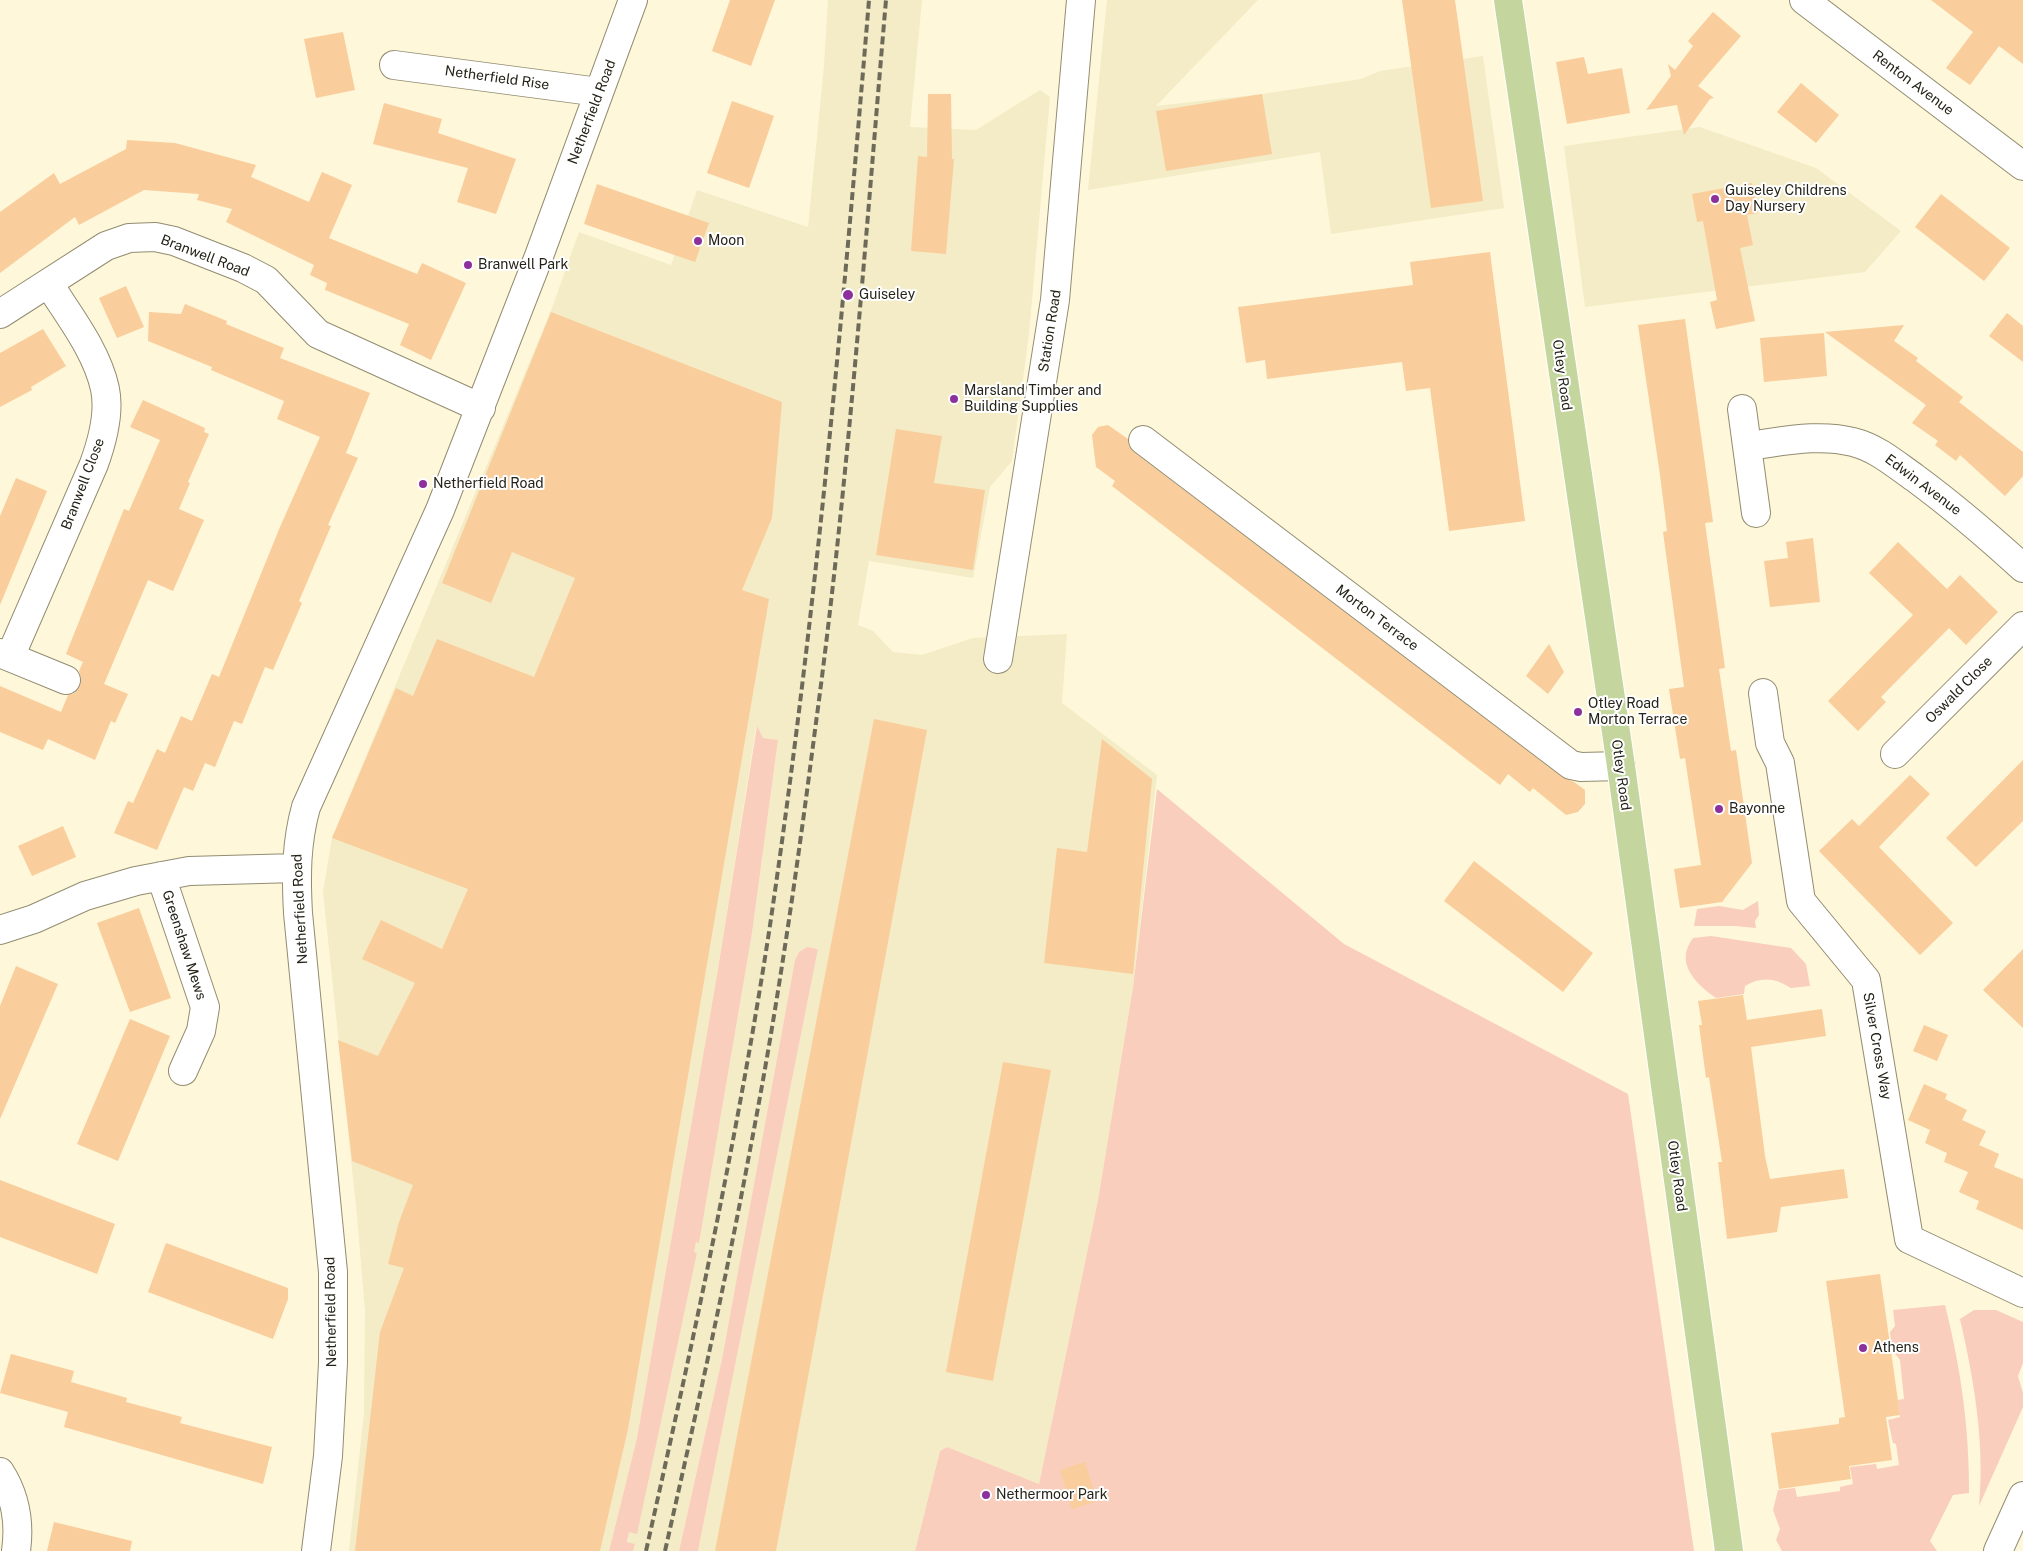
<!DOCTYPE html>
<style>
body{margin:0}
canvas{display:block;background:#fef7d9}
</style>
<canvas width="2023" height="1551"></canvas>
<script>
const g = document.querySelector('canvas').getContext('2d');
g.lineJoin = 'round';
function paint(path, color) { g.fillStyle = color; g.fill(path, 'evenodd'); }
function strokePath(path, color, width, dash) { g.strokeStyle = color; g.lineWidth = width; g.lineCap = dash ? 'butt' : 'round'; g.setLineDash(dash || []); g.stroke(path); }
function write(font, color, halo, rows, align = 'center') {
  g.font = font + ' "Public Sans",sans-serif'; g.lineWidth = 4; g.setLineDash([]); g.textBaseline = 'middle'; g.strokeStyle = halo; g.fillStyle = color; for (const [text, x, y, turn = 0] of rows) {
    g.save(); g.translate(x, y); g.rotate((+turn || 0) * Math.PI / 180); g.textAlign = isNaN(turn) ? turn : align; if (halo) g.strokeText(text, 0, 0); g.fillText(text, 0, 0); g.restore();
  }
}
const built = new Path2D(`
 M 828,0 L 922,0 L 910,127 L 976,130 L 1040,90 L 1050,97 L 1029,334 L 1012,461 L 990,487 L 973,578 L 869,561 L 858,625 L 873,631 L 893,652 L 922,655 L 973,638 L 1067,634 L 1062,703 L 1157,775 L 1133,987 L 1098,1200 L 1039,1484 L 947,1447 L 940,1451 L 915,1551 L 698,1551 L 818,948 L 799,952 L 795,960 L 722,1359 L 679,1551 L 633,1551 L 635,1544 L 627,1543 L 629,1532 L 636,1533 L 697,1253 L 694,1252 L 696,1241 L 699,1242 L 752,933 L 778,740 L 763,738 L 756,727 L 717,975 L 637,1438 L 609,1551 L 349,1551 L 364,1413 L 365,1311 L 357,1216 L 323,892 L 332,838 L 552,308 L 579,232 L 671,265 L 697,190 L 808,227 L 824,66 Z
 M 1107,0 L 1258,0 L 1156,106 L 1262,94 L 1361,79 L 1380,71 L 1483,56 L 1504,208 L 1331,234 L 1320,152 L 1088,190 Z
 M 1700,127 L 1816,168 L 1901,231 L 1865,272 L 1585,307 L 1564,146 Z`);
const green = new Path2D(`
 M 757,726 L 763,738 L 778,740 L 752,933 L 699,1243 L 696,1242 L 694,1252 L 697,1253 L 637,1534 L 629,1532 L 627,1542 L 635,1544 L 633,1551 L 609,1551 L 637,1438 L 717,975 Z
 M 1157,789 L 1344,944 L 1628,1094 L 1694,1551 L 915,1551 L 940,1451 L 947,1447 L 1039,1484 L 1098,1200 L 1133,987 Z
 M 1758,901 L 1759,915 L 1755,921 L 1756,928 L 1735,926 L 1694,926 L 1697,909 L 1719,906 L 1743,910 Z
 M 1711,936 L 1791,948 L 1806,964 L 1810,986 L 1791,988 C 1776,978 1761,976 1745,986 L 1744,994 L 1716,998 C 1696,984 1674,963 1693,938 Z
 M 807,947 L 818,949 L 698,1551 L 679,1551 L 722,1359 L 795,960 L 799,952 Z
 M 1945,1305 C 1961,1370 1969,1426 1969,1493 L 1953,1495 L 1930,1541 L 1937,1551 L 1782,1551 L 1776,1540 L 1780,1529 L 1773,1510 L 1778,1490 L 1795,1488 L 1797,1497 L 1840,1491 L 1840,1487 L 1853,1484 L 1850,1467 L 1876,1464 L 1877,1469 L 1899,1465 L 1896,1444 L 1893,1443 L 1888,1420 L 1900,1417 L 1898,1400 L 1904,1399 L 1900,1360 L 1892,1350 L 1890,1332 L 1895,1326 L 1893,1310 Z
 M 1974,1310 L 1996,1310 L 2023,1322 L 2023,1363 L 2018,1376 L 2023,1393 L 2023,1407 L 1979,1506 C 1985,1443 1974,1380 1960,1319 Z`);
const building = new Path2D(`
 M 730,0 L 775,0 L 751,66 L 712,51 Z
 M 1402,0 L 1455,0 L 1483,201 L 1431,208 Z
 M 1931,0 L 2023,0 L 2023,64 L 1999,46 L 1970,85 L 1946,68 L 1973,32 Z
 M 1713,12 L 1741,36 L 1698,86 L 1714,98 L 1710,99 L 1684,135 L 1677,105 L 1646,110 L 1671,76 L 1668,64 L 1675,70 L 1693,46 L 1688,41 Z
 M 343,32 L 355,90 L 316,98 L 304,39 Z
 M 1584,57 L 1588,74 L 1622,68 L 1630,113 L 1567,124 L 1556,62 Z
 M 1801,83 L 1839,115 L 1816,143 L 1777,112 Z
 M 928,94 L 951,94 L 952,159 L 954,159 L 946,254 L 911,251 L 918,156 L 927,157 Z
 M 1262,94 L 1272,154 L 1166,171 L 1156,111 Z
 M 732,101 L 774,116 L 749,188 L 707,173 Z
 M 384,103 L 442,119 L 438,133 L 516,159 L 496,214 L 457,202 L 468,168 L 373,144 Z
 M 127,140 L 175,143 L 256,165 L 251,177 L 309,202 L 322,172 L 352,185 L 329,238 L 417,274 L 422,263 L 466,283 L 431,360 L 400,345 L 409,324 L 325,290 L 327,283 L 310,275 L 314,265 L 226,222 L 232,209 L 197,200 L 199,194 L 144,190 L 79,225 L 75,217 L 0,273 L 0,212 L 54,173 L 60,184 L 126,149 Z
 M 1752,183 L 1758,213 L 1747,215 L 1753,245 L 1740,248 L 1755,321 L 1716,329 L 1710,302 L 1717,300 L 1703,221 L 1697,222 L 1692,194 Z
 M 597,184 L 709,223 L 695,262 L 584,224 Z
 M 1941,194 L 2010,248 L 1984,281 L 1915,227 Z
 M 1490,252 L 1525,521 L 1449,531 L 1430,388 L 1406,391 L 1402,362 L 1267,379 L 1265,360 L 1246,363 L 1238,307 L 1413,285 L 1410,262 Z
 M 126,286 L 144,327 L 117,338 L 99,298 Z
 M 185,304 L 227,321 L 226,324 L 284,348 L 280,358 L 370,393 L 346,453 L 358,458 L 328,525 L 331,526 L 299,601 L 302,603 L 273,670 L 265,667 L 242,724 L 234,721 L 215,767 L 205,763 L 193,791 L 184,787 L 157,850 L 114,833 L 128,801 L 133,803 L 157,749 L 165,753 L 181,716 L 192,721 L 212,674 L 219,677 L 280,527 L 320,437 L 277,419 L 284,401 L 211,370 L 212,367 L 148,341 L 149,312 L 181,314 Z
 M 551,312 L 782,402 L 772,518 L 742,590 L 769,599 L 628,1429 L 600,1551 L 355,1551 L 380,1332 L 404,1268 L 388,1264 L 399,1222 L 413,1185 L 352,1161 L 338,1040 L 378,1056 L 415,983 L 362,959 L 381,920 L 442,949 L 468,889 L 332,838 L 396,688 L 413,696 L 437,639 L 534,677 L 575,578 L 512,552 L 491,603 L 442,583 Z
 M 2007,313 L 2023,326 L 2023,362 L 1989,336 Z
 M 1685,319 L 1713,522 L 1705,523 L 1725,668 L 1719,669 L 1731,751 L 1736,750 L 1752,863 L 1722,902 L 1680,908 L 1674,869 L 1701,865 L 1685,758 L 1680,759 L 1669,689 L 1684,687 L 1663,532 L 1667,531 L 1660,475 L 1638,325 Z
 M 1904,325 L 1894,341 L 1918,358 L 1916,361 L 1963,397 L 1959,402 L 2023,452 L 2023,476 L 2005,496 L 1960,455 L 1956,461 L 1935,445 L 1938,441 L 1912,423 L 1926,405 L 1825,332 Z
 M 43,329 L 66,366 L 31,387 L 32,390 L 0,407 L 0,353 Z
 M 1824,333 L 1827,376 L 1764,382 L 1760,338 Z
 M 143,400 L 205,428 L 204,432 L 209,434 L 188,482 L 190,483 L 179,509 L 204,520 L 173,591 L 148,580 L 104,684 L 128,694 L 115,723 L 111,721 L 95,760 L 48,739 L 43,750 L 0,732 L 0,686 L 61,712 L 68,695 L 75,693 L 80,686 L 81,678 L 79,671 L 83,662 L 66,654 L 124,509 L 129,511 L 160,440 L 130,427 Z
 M 1108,425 L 1128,439 L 1129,446 L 1134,452 L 1562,777 L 1574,782 L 1585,790 L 1585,804 L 1578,812 L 1566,815 L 1533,788 L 1530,792 L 1508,774 L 1500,785 L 1112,486 L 1115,481 L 1096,467 L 1092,435 L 1098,427 Z
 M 896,429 L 942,436 L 934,483 L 985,490 L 973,570 L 876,555 Z
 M 16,478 L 47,491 L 0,605 L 0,516 Z
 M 1813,538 L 1820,602 L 1770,607 L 1764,561 L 1788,558 L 1786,542 Z
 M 1898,542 L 1947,589 L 1960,575 L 1998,612 L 1966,645 L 1949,628 L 1881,697 L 1886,702 L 1858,731 L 1828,701 L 1913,615 L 1869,573 Z
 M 1549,644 L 1564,672 L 1548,694 L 1526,676 Z
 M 874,719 L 927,730 L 776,1551 L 715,1551 Z
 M 1102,739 L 1152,779 L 1133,974 L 1044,963 L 1057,848 L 1087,852 Z
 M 2023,760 L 2023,821 L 1976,867 L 1946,838 Z
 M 1910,775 L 1930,794 L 1879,847 L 1953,923 L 1920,955 L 1819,851 L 1852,819 L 1859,826 Z
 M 63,826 L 76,857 L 32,876 L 18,846 Z
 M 1474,861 L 1593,953 L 1563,992 L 1444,901 Z
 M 139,908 L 171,998 L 130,1012 L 97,923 Z
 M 2023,949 L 2023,1028 L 1983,990 Z
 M 16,966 L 58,984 L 0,1119 L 0,1006 Z
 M 1743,995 L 1747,1020 L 1822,1009 L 1826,1036 L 1751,1047 L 1765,1156 L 1770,1179 L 1844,1169 L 1848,1198 L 1781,1207 L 1777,1232 L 1727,1239 L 1718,1162 L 1722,1162 L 1709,1077 L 1706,1078 L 1699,1025 L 1702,1025 L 1698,1001 Z
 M 130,1019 L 170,1036 L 118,1161 L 77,1144 Z
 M 1924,1025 L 1948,1035 L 1937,1061 L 1913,1051 Z
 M 1003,1062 L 1051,1070 L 993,1381 L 946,1372 Z
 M 1924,1084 L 1947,1094 L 1945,1099 L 1967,1110 L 1962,1120 L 1986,1131 L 1979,1145 L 1999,1154 L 1994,1167 L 2023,1179 L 2023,1230 L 1976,1209 L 1979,1201 L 1959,1192 L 1968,1172 L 1944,1162 L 1947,1153 L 1925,1143 L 1930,1130 L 1908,1120 Z
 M 0,1180 L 115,1224 L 97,1274 L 0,1237 Z
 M 166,1243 L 288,1288 L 288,1299 L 273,1339 L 148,1292 Z
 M 1880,1274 L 1900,1415 L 1886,1417 L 1892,1460 L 1849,1466 L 1851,1479 L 1779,1489 L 1771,1433 L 1839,1424 L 1839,1418 L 1845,1417 L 1826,1281 Z
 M 11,1354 L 74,1371 L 71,1382 L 127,1398 L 126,1402 L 182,1417 L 180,1423 L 272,1447 L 263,1484 L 64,1427 L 68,1412 L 0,1393 Z
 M 1085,1462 L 1097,1501 L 1072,1509 L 1060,1470 Z
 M 54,1522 L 132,1541 L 130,1551 L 47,1551 Z`);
const street = new Path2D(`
 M 1804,0 L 2023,166
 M 394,65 L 599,92
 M 0,314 L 106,246 L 129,238 L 155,237 L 174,241 L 243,268 L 266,280 L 318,334 L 481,408
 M 1742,409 L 1756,513
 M 1143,440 L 1571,765 L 1581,767 L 1621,766
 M 1747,446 C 1781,442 1818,433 1853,442 C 1877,448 1895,464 1915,478 C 1953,506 1988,536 2023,568
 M 0,653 L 66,680
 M 10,657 L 94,464 C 102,442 110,413 105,389 C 97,351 69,316 49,284
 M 998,659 L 1055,300 L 1081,0
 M 1763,693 L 1770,743 L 1780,763 L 1801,901 L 1866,980 L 1909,1239 L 2023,1293
 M 1895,754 L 2023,626
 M 161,876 L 205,1007 L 201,1031 L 183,1071
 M 0,930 L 34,919 L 85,896 L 136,881 L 189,871 L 296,868
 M 0,1472 C 16,1497 20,1522 16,1551
 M 316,1551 L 328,1456 L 333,1363 L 333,1272 L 298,913 C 296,876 296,843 306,807 L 440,510 L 539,256 L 633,0
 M 1998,1551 L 2023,1496`);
const primary = new Path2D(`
 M 1508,0 L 1621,766 L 1729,1551`);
const rail = new Path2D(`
 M 646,1551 C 692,1346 737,1140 769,932 C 815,623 843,312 869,0
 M 665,1551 C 695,1418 725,1285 750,1150 C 777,1011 797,870 815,730 C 848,487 865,243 886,0`);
const markers = [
 [1715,199,5,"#8c319c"],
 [698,241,5,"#8c319c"],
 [468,265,5,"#8c319c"],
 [848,295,6,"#8c319c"],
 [954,399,5,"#8c319c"],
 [423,484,5,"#8c319c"],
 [1578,712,5,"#8c319c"],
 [1719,809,5,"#8c319c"],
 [1863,1348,5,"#8c319c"],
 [986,1495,5,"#8c319c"]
];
const streetNames = [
 ["Netherfield Rise",497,78,8],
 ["Renton Avenue",1913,83,37],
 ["Netherfield Road",592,112,-69],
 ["Branwell Road",205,256,21],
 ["Station Road",1050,331,-81],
 ["Otley Road",1562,375,82],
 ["Branwell Close",83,484,-69],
 ["Edwin Avenue",1923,485,37],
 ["Morton Terrace",1377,618,37],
 ["Oswald Close",1959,690,-45],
 ["Otley Road",1621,775,82],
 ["Netherfield Road",300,909,-93],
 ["Greenshaw Mews",184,945,72],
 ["Silver Cross Way",1877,1046,80],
 ["Otley Road",1677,1176,82],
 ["Netherfield Road",331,1312,-91]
];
const poiNames = [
 ["Guiseley Childrens",1725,191],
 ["Day Nursery",1725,207],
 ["Moon",708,241],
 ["Branwell Park",478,265],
 ["Guiseley",859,295],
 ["Marsland Timber and",964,391],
 ["Building Supplies",964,407],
 ["Netherfield Road",433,484],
 ["Otley Road",1588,704],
 ["Morton Terrace",1588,720],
 ["Bayonne",1729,809],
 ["Athens",1873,1348],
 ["Nethermoor Park",996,1495]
];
paint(built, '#f4ecc6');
paint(green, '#facebc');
paint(building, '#facd9c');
strokePath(street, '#928c71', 30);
strokePath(primary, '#fff', 30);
strokePath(street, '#fff', 28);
strokePath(primary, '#c4d69d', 28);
strokePath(rail, '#6e6a59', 4, [8, 4]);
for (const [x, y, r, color] of markers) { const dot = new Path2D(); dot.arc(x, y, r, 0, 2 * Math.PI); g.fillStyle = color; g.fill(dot); strokePath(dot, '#fff', 2); }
write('14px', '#252318', '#fff', streetNames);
write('14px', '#252318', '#fff', poiNames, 'left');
</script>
